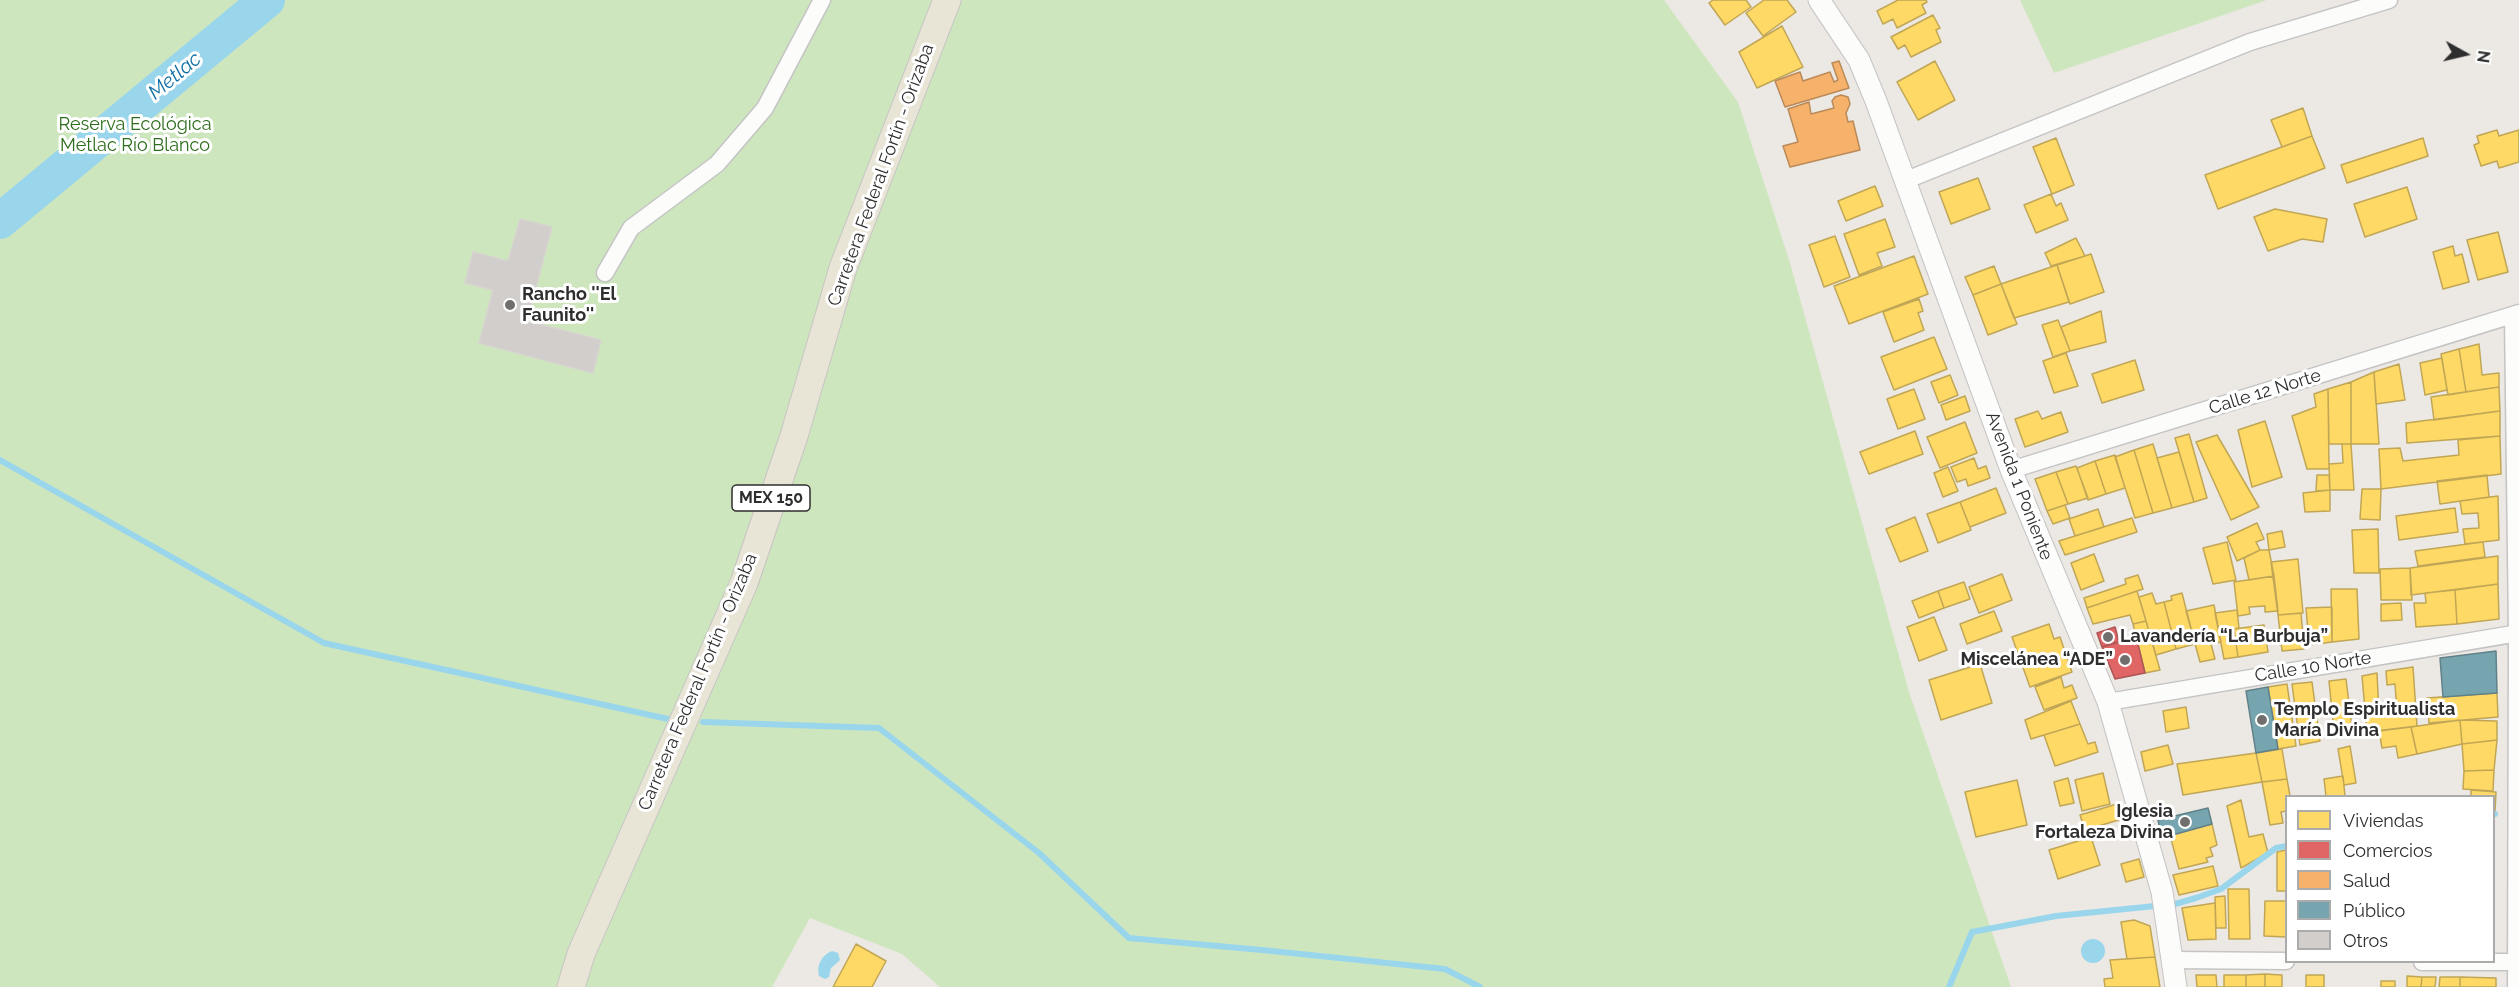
<!DOCTYPE html>
<meta charset="utf-8">
<style>
body{margin:0}
#map{position:relative;width:2519px;height:987px;overflow:hidden;background:#ece8e4;font-family:Raleway,sans-serif}
canvas{display:block}
.legend{position:absolute;left:2285px;top:795px;width:210px;height:168px;box-sizing:border-box;background:#fff;border:2px solid #ababab;margin:0;padding:8px 10px;list-style:none;font-size:18px;color:#2e2e2e}
.legend li{display:flex;align-items:center;gap:12px;height:30px}
.legend b{width:30px;border:2px solid #ababab}
.north{position:absolute;left:2435px;top:24px;width:60px;height:60px;-webkit-text-stroke:4px #fff;paint-order:stroke;rotate:98deg;font-size:16px;font-weight:700;line-height:24px;text-align:center;color:#2e2e2e}
.north::after{content:'';display:block;margin:auto;width:21px;height:27px;background:#2e2e2e;clip-path:polygon(50% 0,100% 100%,50% 72%,0 100%)}
</style>
<div id="map">
<canvas width="2519" height="987"></canvas>
<ul class="legend">
<li><b style="height:16px;background:#ffd966"></b>Viviendas</li>
<li><b style="height:16px;background:#e06666"></b>Comercios</li>
<li><b style="height:16px;background:#f6b26b"></b>Salud</li>
<li><b style="height:16px;background:#76a5af"></b>Público</li>
<li><b style="height:16px;background:#d1cecb"></b>Otros</li>
</ul>
<div class="north">N</div>
</div>
<script>
const g = document.querySelector('canvas').getContext('2d');
g.lineJoin = 'round';
function paint(path, color) { g.fillStyle = color; g.fill(path, 'evenodd'); }
function strokePath(path, color, width, dash) { g.strokeStyle = color; g.lineWidth = width; g.lineCap = dash ? 'butt' : 'round'; g.setLineDash(dash || []); g.stroke(path); }
function write(font, color, halo, rows, align = 'center') {
  g.font = font + ' Raleway,sans-serif'; g.lineWidth = 6; g.setLineDash([]); g.textBaseline = 'middle'; g.strokeStyle = halo; g.fillStyle = color; for (const [text, x, y, turn = 0] of rows) {
    g.save(); g.translate(x, y); g.rotate((+turn || 0) * Math.PI / 180); g.textAlign = isNaN(turn) ? turn : align; if (halo) g.strokeText(text, 0, 0); g.fillText(text, 0, 0); g.restore();
  }
}
const green = new Path2D(`
 M 0,0 L 1664,0 L 1738,102 L 1790,263 L 1909,692 L 2011,987 L 940,987 L 902,954 L 810,918 L 772,987 L 0,987 Z
 M 2020,0 L 2267,0 L 2054,73 Z`);
const water = new Path2D(`
 M2081 951a12 12 0 1 1 24 0a12 12 0 1 1-24 0Z
 M 832,951 L 838,953 L 840,960 L 831,968 L 829,977 L 825,979 L 819,976 C 816,965 822,955 832,951 Z`);
const homes = new Path2D(`
 M 1713,0 L 1746,0 L 1751,7 L 1725,25 L 1709,3 Z
 M 1764,0 L 1787,0 L 1796,12 L 1763,36 L 1746,13 Z
 M 1898,0 L 1926,0 L 1927,2 L 1922,5 L 1926,13 L 1897,28 L 1893,19 L 1883,24 L 1877,11 Z
 M 1933,15 L 1940,28 L 1936,30 L 1941,42 L 1911,57 L 1905,45 L 1898,49 L 1891,37 Z
 M 1782,26 L 1803,67 L 1757,88 L 1739,52 Z
 M 1935,61 L 1955,100 L 1918,120 L 1897,82 Z
 M 2303,108 L 2312,136 L 2282,147 L 2271,120 Z
 M 2497,130 L 2499,136 L 2519,130 L 2519,162 L 2499,168 L 2497,161 L 2481,166 L 2474,145 L 2479,143 L 2477,136 Z
 M 2312,136 L 2325,168 L 2218,209 L 2205,175 Z
 M 2056,138 L 2074,185 L 2052,194 L 2033,147 Z
 M 2423,138 L 2428,156 L 2347,183 L 2341,165 Z
 M 1978,178 L 1990,209 L 1951,224 L 1939,192 Z
 M 1875,186 L 1883,206 L 1846,221 L 1838,201 Z
 M 2407,187 L 2417,219 L 2365,237 L 2354,204 Z
 M 2051,194 L 2056,206 L 2061,203 L 2068,220 L 2036,233 L 2024,205 Z
 M 2275,209 L 2327,219 L 2323,242 L 2302,239 L 2268,251 L 2254,217 Z
 M 1885,219 L 1895,247 L 1877,253 L 1882,266 L 1859,275 L 1844,234 Z
 M 2498,232 L 2508,272 L 2478,280 L 2467,240 Z
 M 1835,236 L 1850,277 L 1824,287 L 1809,245 Z
 M 2076,238 L 2085,256 L 2051,266 L 2045,253 Z
 M 2453,246 L 2455,256 L 2462,254 L 2469,282 L 2443,289 L 2433,252 Z
 M 2091,254 L 2104,292 L 2070,304 L 2057,265 Z
 M 1914,256 L 1928,294 L 1849,324 L 1834,286 Z
 M 2057,265 L 2069,302 L 2014,318 L 2001,284 Z
 M 1994,266 L 2001,284 L 1973,295 L 1965,277 Z
 M 2001,284 L 2017,324 L 1988,335 L 1973,295 Z
 M 1919,299 L 1923,311 L 1918,313 L 1924,330 L 1894,342 L 1883,312 Z
 M 2101,311 L 2106,342 L 2070,351 L 2061,327 Z
 M 2058,320 L 2070,351 L 2053,357 L 2042,325 Z
 M 1934,337 L 1947,369 L 1894,390 L 1881,357 Z
 M 2479,344 L 2482,375 L 2499,373 L 2499,387 L 2466,392 L 2459,349 Z
 M 2459,349 L 2466,392 L 2448,395 L 2441,354 Z
 M 2066,353 L 2078,386 L 2054,393 L 2043,361 Z
 M 2442,358 L 2447,390 L 2425,395 L 2420,363 Z
 M 2135,360 L 2144,390 L 2102,403 L 2092,374 Z
 M 2399,364 L 2405,400 L 2376,404 L 2374,372 Z
 M 2374,372 L 2379,444 L 2351,444 L 2351,382 Z
 M 1950,375 L 1958,395 L 1939,403 L 1931,382 Z
 M 2351,382 L 2351,444 L 2329,444 L 2328,389 Z
 M 2499,387 L 2500,411 L 2434,420 L 2431,397 Z
 M 1914,389 L 1925,419 L 1898,429 L 1887,399 Z
 M 2328,389 L 2329,469 L 2307,469 L 2292,416 L 2316,407 L 2314,394 Z
 M 1965,396 L 1970,411 L 1946,420 L 1941,405 Z
 M 2038,411 L 2042,419 L 2061,412 L 2068,432 L 2025,447 L 2015,419 Z
 M 2500,411 L 2500,436 L 2407,443 L 2406,423 Z
 M 2265,421 L 2282,477 L 2252,487 L 2238,430 Z
 M 1965,422 L 1977,453 L 1940,468 L 1927,437 Z
 M 1915,431 L 1923,454 L 1869,474 L 1860,452 Z
 M 2189,434 L 2207,498 L 2194,502 L 2175,438 Z
 M 2217,435 L 2259,507 L 2231,520 L 2196,442 Z
 M 2500,436 L 2501,474 L 2381,489 L 2379,449 L 2400,448 L 2403,461 L 2459,455 L 2458,440 Z
 M 2153,444 L 2172,508 L 2153,513 L 2134,450 Z
 M 2342,444 L 2351,444 L 2354,490 L 2330,490 L 2329,464 L 2343,463 Z
 M 2134,450 L 2153,513 L 2135,518 L 2115,457 Z
 M 2179,452 L 2194,502 L 2172,508 L 2157,458 Z
 M 2115,455 L 2125,488 L 2106,494 L 2095,461 Z
 M 1974,458 L 1978,469 L 1986,466 L 1990,478 L 1968,486 L 1966,479 L 1957,482 L 1951,467 Z
 M 2095,461 L 2106,494 L 2088,500 L 2077,468 Z
 M 2076,466 L 2088,498 L 2068,504 L 2056,472 Z
 M 1948,467 L 1958,491 L 1943,497 L 1934,473 Z
 M 2056,472 L 2068,504 L 2047,511 L 2035,479 Z
 M 2317,475 L 2329,475 L 2330,490 L 2316,491 Z
 M 2487,475 L 2489,497 L 2440,504 L 2437,481 Z
 M 1996,488 L 2006,513 L 1970,527 L 1960,502 Z
 M 2362,489 L 2381,489 L 2380,520 L 2360,519 Z
 M 2330,490 L 2330,511 L 2305,512 L 2303,493 Z
 M 2498,496 L 2499,540 L 2465,544 L 2463,529 L 2479,528 L 2478,513 L 2462,514 L 2460,501 Z
 M 1960,502 L 1971,530 L 1938,543 L 1927,514 Z
 M 2065,505 L 2070,518 L 2053,524 L 2047,511 Z
 M 2455,508 L 2458,532 L 2399,540 L 2396,516 Z
 M 2098,509 L 2104,527 L 2075,536 L 2069,519 Z
 M 1915,517 L 1928,551 L 1900,562 L 1886,529 Z
 M 2132,518 L 2137,532 L 2065,555 L 2059,541 Z
 M 2257,523 L 2264,539 L 2256,542 L 2260,550 L 2237,561 L 2227,537 Z
 M 2378,529 L 2379,573 L 2354,573 L 2352,530 Z
 M 2282,531 L 2285,547 L 2269,550 L 2267,534 Z
 M 2227,542 L 2236,580 L 2213,584 L 2203,548 Z
 M 2483,542 L 2485,557 L 2418,566 L 2415,551 Z
 M 2260,550 L 2269,550 L 2274,576 L 2249,580 L 2244,558 Z
 M 2094,554 L 2104,581 L 2081,590 L 2071,563 Z
 M 2498,556 L 2498,584 L 2411,595 L 2410,568 Z
 M 2298,559 L 2303,613 L 2278,615 L 2271,562 Z
 M 2410,568 L 2412,600 L 2381,600 L 2380,569 Z
 M 2002,574 L 2012,600 L 1979,613 L 1969,587 Z
 M 2138,575 L 2143,589 L 2087,608 L 2084,598 L 2126,584 L 2125,579 Z
 M 2274,576 L 2278,611 L 2265,612 L 2265,606 L 2249,607 L 2250,614 L 2238,616 L 2234,582 Z
 M 1964,582 L 1970,599 L 1944,608 L 1938,591 Z
 M 2498,584 L 2499,619 L 2457,624 L 2455,590 Z
 M 2331,589 L 2357,589 L 2359,639 L 2332,642 Z
 M 2455,590 L 2457,624 L 2416,627 L 2414,603 L 2426,603 L 2425,593 Z
 M 1938,591 L 1944,608 L 1919,618 L 1912,601 Z
 M 2137,591 L 2146,621 L 2133,624 L 2130,615 L 2093,624 L 2087,608 Z
 M 2152,593 L 2156,604 L 2164,602 L 2176,649 L 2156,655 L 2139,597 Z
 M 2182,593 L 2195,644 L 2176,649 L 2164,602 L 2172,600 L 2171,596 Z
 M 2401,603 L 2402,620 L 2381,621 L 2381,604 Z
 M 2214,605 L 2221,642 L 2211,644 L 2215,659 L 2200,662 L 2186,611 Z
 M 2332,607 L 2332,642 L 2309,645 L 2306,608 Z
 M 2237,610 L 2239,628 L 2234,629 L 2238,657 L 2224,659 L 2215,613 Z
 M 1994,611 L 2002,631 L 1967,644 L 1960,624 Z
 M 2301,613 L 2304,649 L 2282,651 L 2278,615 Z
 M 1934,617 L 1947,650 L 1919,661 L 1907,627 Z
 M 2146,621 L 2160,670 L 2145,673 L 2133,624 Z
 M 2049,624 L 2054,639 L 2060,637 L 2072,672 L 2030,687 L 2012,637 Z
 M 2264,625 L 2268,652 L 2238,657 L 2234,629 Z
 M 1980,664 L 1992,703 L 1941,720 L 1929,680 Z
 M 2413,667 L 2417,726 L 2367,732 L 2362,676 L 2377,673 L 2379,714 L 2397,712 L 2395,684 L 2387,685 L 2386,671 Z
 M 2061,677 L 2064,688 L 2072,685 L 2077,698 L 2044,710 L 2035,687 Z
 M 2346,679 L 2352,728 L 2334,731 L 2329,681 Z
 M 2312,682 L 2320,741 L 2300,745 L 2292,684 Z
 M 2287,684 L 2296,746 L 2278,749 L 2268,687 Z
 M 2497,693 L 2498,717 L 2429,723 L 2427,698 Z
 M 2071,701 L 2080,724 L 2031,739 L 2025,720 Z
 M 2186,707 L 2189,728 L 2166,732 L 2163,711 Z
 M 2460,720 L 2497,721 L 2497,740 L 2462,744 Z
 M 2460,720 L 2462,744 L 2417,754 L 2411,727 Z
 M 2080,724 L 2088,744 L 2095,742 L 2098,752 L 2055,766 L 2044,735 Z
 M 2411,727 L 2417,754 L 2398,758 L 2396,746 L 2382,748 L 2379,731 Z
 M 2497,740 L 2494,770 L 2464,771 L 2462,744 Z
 M 2168,745 L 2173,764 L 2145,771 L 2141,752 Z
 M 2350,746 L 2356,783 L 2344,785 L 2338,749 Z
 M 2282,749 L 2287,779 L 2262,782 L 2256,753 Z
 M 2256,753 L 2262,782 L 2183,795 L 2177,764 Z
 M 2494,770 L 2493,791 L 2463,789 L 2464,771 Z
 M 2103,773 L 2110,804 L 2082,811 L 2075,780 Z
 M 2343,776 L 2345,796 L 2326,796 L 2324,779 Z
 M 2068,778 L 2074,803 L 2060,806 L 2054,782 Z
 M 2287,779 L 2290,796 L 2286,796 L 2286,811 L 2281,812 L 2283,823 L 2270,825 L 2262,782 Z
 M 2017,780 L 2027,825 L 1976,837 L 1965,792 Z
 M 2471,790 L 2496,792 L 2495,812 L 2494,796 L 2471,796 Z
 M 2241,800 L 2249,837 L 2263,834 L 2268,853 L 2241,868 L 2227,806 Z
 M 2117,804 L 2122,819 L 2085,830 L 2080,815 Z
 M 2212,824 L 2217,845 L 2210,848 L 2213,856 L 2206,858 L 2208,862 L 2179,869 L 2170,835 Z
 M 2091,837 L 2100,865 L 2058,879 L 2049,850 Z
 M 2286,850 L 2286,891 L 2277,891 L 2277,852 Z
 M 2139,859 L 2144,877 L 2126,882 L 2121,864 Z
 M 2213,866 L 2218,886 L 2179,895 L 2173,875 Z
 M 2228,889 L 2249,889 L 2250,939 L 2229,939 Z
 M 2225,896 L 2226,928 L 2216,928 L 2215,897 Z
 M 2265,901 L 2286,901 L 2286,937 L 2264,936 Z
 M 2215,903 L 2216,939 L 2188,940 L 2182,908 Z
 M 2134,920 L 2150,926 L 2155,957 L 2127,959 L 2121,922 Z
 M 856,944 L 886,961 L 872,987 L 833,987 Z
 M 2155,957 L 2160,987 L 2105,987 L 2104,979 L 2113,978 L 2110,960 Z
 M 2265,974 L 2282,975 L 2282,987 L 2265,987 Z
 M 2265,974 L 2265,987 L 2246,987 L 2246,975 Z
 M 2196,975 L 2216,975 L 2217,987 L 2224,987 L 2197,987 Z
 M 2224,975 L 2246,975 L 2246,987 L 2224,987 Z
 M 2306,975 L 2324,975 L 2324,987 L 2306,987 Z
 M 2407,976 L 2422,977 L 2421,987 L 2407,987 Z
 M 2422,977 L 2436,977 L 2435,987 L 2421,987 Z
 M 2440,977 L 2460,977 L 2460,987 L 2439,987 Z
 M 2460,977 L 2496,978 L 2496,987 L 2460,987 Z
 M 2381,981 L 2395,981 L 2395,987 L 2381,987 Z`);
const shops = new Path2D(`
 M 2115,627 L 2119,642 L 2102,647 L 2097,633 Z
 M 2136,636 L 2145,673 L 2115,679 L 2102,647 Z`);
const health = new Path2D(`
 M 1839,61 L 1849,88 L 1785,107 L 1775,81 L 1800,72 L 1803,81 L 1830,72 L 1834,82 L 1838,80 L 1832,63 Z
 M 1841,95 L 1848,97 L 1850,104 L 1846,113 L 1848,122 L 1853,121 L 1860,150 L 1790,167 L 1783,146 L 1798,142 L 1788,109 L 1809,102 L 1811,114 L 1834,108 L 1832,101 L 1835,97 Z`);
const public = new Path2D(`
 M 2496,651 L 2497,693 L 2443,697 L 2440,658 Z
 M 2268,687 L 2278,749 L 2256,753 L 2246,691 Z
 M 2208,808 L 2212,824 L 2162,838 L 2158,820 Z`);
const stream = new Path2D(`
 M 0,460 L 324,643 L 668,719
 M 703,722 L 879,728 L 1039,853 L 1129,938 L 1262,950 L 1445,969 L 1480,987
 M 2494,814 L 2495,814
 M 1949,987 L 1972,932 L 2056,916 L 2175,904 L 2196,898 L 2221,889 L 2276,848 L 2286,846`);
const river = new Path2D(`
 M 0,221 L 267,0`);
const building = new Path2D(`
 M 520,219 L 552,227 L 527,321 L 601,340 L 593,373 L 479,343 L 493,290 L 465,283 L 473,252 L 508,261 Z`);
const minor = new Path2D(`
 M 1904,181 L 2250,42 L 2389,0
 M 605,273 L 631,228 L 717,164 L 765,108 L 822,0
 M 2513,316 L 2517,634 L 2516,987
 M 2011,470 L 2519,313
 M 2108,702 L 2519,633
 M 2173,960 L 2286,961
 M 2422,962 L 2519,962`);
const tertiary = new Path2D(`
 M 1819,0 L 1859,60 L 1876,101 L 2011,470 L 2108,702 L 2162,892 L 2176,987`);
const primary = new Path2D(`
 M 571,987 L 581,954 L 744,583 L 794,436 L 843,268 L 947,0`);
const markers = [
 [510,305,6,"#706f6e"],
 [2108,637,6,"#706f6e"],
 [2125,660,6,"#706f6e"],
 [2262,720,6,"#706f6e"],
 [2185,822,6,"#706f6e"]
];
const shields = [
 [771,498,78]
];
const shieldNames = [
 ["MEX 150",771,498]
];
const parkNames = [
 ["Reserva Ecológica",135,125],
 ["Metlac Río Blanco",135,146]
];
const streetNames = [
 ["Carretera Federal Fortín - Orizaba",881,175,-70],
 ["Calle 12 Norte",2265,392,-17],
 ["Avenida 1 Poniente",2019,486,69],
 ["Calle 10 Norte",2313,667,-9],
 ["Carretera Federal Fortín - Orizaba",698,682,-67]
];
const poiNames = [
 ["Rancho ''El",522,295],
 ["Faunito''",522,316],
 ["Lavandería “La Burbuja”",2120,637],
 ["Miscelánea “ADE”",2113,660,"right"],
 ["Templo Espiritualista",2274,710],
 ["María Divina",2274,731],
 ["Iglesia",2173,812,"right"],
 ["Fortaleza Divina",2173,833,"right"]
];
const waterNames = [
 ["Metlac",175,76,-40]
];
paint(green, '#cee6be');
paint(water, '#99d6ec');
paint(homes, '#ffd966');
strokePath(homes, '#c0a655', 1.5);
paint(shops, '#e06666');
strokePath(shops, '#ab5555', 1.5);
paint(health, '#f6b26b');
strokePath(health, '#ba8a59', 1.5);
paint(public, '#76a5af');
strokePath(public, '#608188', 1.5);
strokePath(stream, '#99d6ec', 6);
strokePath(river, '#99d6ec', 36);
paint(building, '#d1cecb');
strokePath(building, '#d7d4d0', 1.5);
strokePath(minor, '#c5c4c5', 19);
strokePath(tertiary, '#c5c4c5', 23);
strokePath(primary, '#c6c5c4', 29);
strokePath(minor, '#fcfcfb', 16);
strokePath(tertiary, '#fcfcfb', 21);
strokePath(primary, '#e8e4d6', 27);
for (const [x, y, r, color] of markers) { const dot = new Path2D(); dot.arc(x, y, r, 0, 2 * Math.PI); g.fillStyle = color; g.fill(dot); strokePath(dot, '#fff', 2); }
for (const [x, y, w] of shields) { const box = new Path2D(); box.roundRect(x - w / 2, y - 13, w, 26, 4.5); g.fillStyle = '#fff'; g.fill(box); strokePath(box, '#2e2e2e', 1.5); }
write('bold 16px', '#2e2e2e', null, shieldNames);
write('18px', '#2c6e1b', '#fff', parkNames);
write('18px', '#2e2e2e', '#fff', streetNames);
write('bold 18px', '#2e2e2e', '#fff', poiNames, 'left');
write('italic 20px', '#0d6fa3', '#fff', waterNames);
</script>
